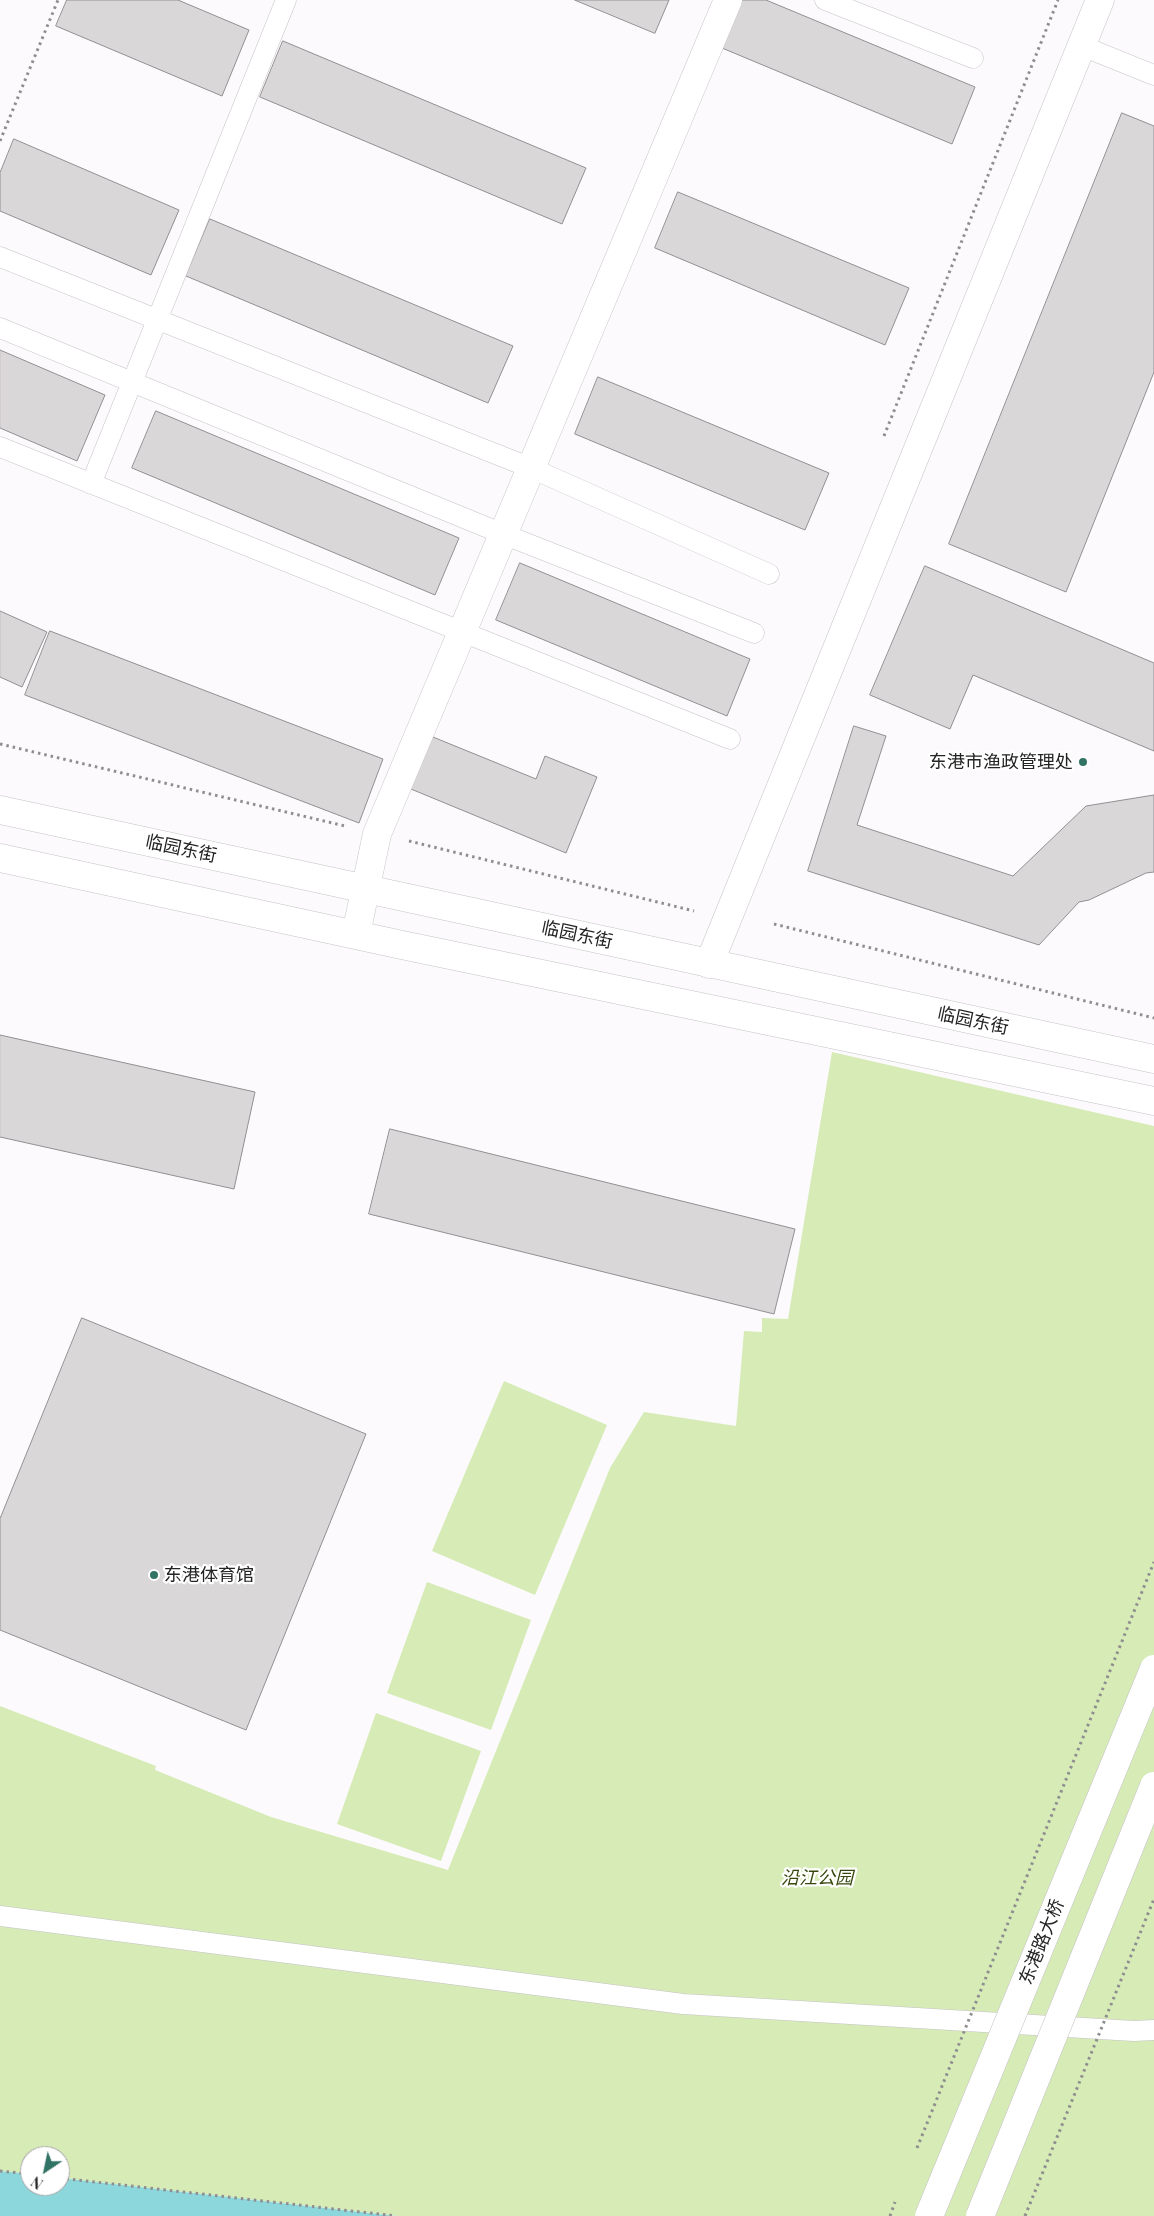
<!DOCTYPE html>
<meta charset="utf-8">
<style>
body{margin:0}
#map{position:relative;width:1154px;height:2216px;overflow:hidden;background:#fcfafd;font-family:"Playfair Display",serif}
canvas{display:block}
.north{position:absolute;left:20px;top:2146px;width:50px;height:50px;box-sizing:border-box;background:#fff;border:1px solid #a8a7a8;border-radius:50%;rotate:214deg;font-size:14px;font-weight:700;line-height:20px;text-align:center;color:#252425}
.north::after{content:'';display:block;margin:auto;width:18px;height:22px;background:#317364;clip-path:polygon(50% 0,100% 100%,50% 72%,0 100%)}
</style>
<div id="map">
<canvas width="1154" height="2216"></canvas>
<div class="north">N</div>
</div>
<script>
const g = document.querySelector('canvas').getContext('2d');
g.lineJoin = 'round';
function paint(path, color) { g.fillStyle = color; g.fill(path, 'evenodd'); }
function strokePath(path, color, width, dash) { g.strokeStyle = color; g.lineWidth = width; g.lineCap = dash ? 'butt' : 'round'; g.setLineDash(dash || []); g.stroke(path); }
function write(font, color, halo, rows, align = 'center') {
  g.font = font + ' "Playfair Display","Noto Sans SC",serif'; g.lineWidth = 4.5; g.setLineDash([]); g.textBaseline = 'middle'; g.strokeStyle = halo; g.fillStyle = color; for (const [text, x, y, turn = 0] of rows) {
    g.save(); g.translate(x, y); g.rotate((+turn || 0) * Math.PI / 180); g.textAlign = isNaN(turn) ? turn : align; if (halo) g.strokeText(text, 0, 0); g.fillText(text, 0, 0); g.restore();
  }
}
const green = new Path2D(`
 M 832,1052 L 1154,1126 L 1154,2216 L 397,2216 L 60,2178 L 60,2156 L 30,2156 L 30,2174 L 0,2171 L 0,1706 L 156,1766 L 155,1770 L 271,1817 L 448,1870 L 610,1468 L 644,1412 L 736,1426 L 744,1331 L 762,1332 L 762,1318 L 788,1319 Z
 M 504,1381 L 607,1425 L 535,1595 L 432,1551 Z
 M 427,1582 L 531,1620 L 491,1730 L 387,1693 Z
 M 376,1713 L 481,1751 L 441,1861 L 337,1824 Z`);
const water = new Path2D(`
 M 0,2171 L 30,2174 L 30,2186 L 60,2186 L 60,2178 L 396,2216 L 0,2216 Z`);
const building = new Path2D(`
 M 67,0 L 178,0 L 249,30 L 222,96 L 56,26 Z
 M 575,0 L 669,0 L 655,33 Z
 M 741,0 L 766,0 L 975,87 L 952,144 L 722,48 Z
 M 283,41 L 586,168 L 562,224 L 260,97 Z
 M 1122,113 L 1154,126 L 1154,372 L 1066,592 L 949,544 Z
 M 14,139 L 179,210 L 151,275 L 0,211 L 0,173 Z
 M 678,192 L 909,288 L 885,345 L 655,248 Z
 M 210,219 L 513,346 L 488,403 L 186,276 Z
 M 0,350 L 105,395 L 77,461 L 0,428 Z
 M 598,377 L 829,473 L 805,530 L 575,434 Z
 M 156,411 L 459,538 L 435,595 L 132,468 Z
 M 520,563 L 750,659 L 727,716 L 496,620 Z
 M 925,566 L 1154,663 L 1154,751 L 973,675 L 950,729 L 870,695 Z
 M 0,611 L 47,632 L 22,687 L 0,677 Z
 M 50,631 L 383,759 L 359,823 L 25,695 Z
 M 854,726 L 886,736 L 857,825 L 1013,876 L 1086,806 L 1154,795 L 1154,872 L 1146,873 L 1089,900 L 1079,902 L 1039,945 L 808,871 Z
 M 428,735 L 536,779 L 545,756 L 597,777 L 566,853 L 406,787 Z
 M 0,1035 L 255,1092 L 234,1189 L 0,1137 Z
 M 390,1129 L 795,1229 L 774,1314 L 369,1214 Z
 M 82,1318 L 366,1434 L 246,1730 L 0,1630 L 0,1519 Z`);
const path = new Path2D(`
 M 0,141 L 58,0
 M 884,436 L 1058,0
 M 0,744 L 345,826
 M 409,841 L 694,911
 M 774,924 L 1154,1018
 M 0,2171 L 30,2174
 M 60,2178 L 396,2216`);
const service = new Path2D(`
 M 825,0 L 973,58
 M 1082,46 L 1154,75
 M 0,257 L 531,468 L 769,574
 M 0,328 L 503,534 L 754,633
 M 0,447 L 730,739
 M 91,484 L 286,0
 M 0,1916 L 683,2004 L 1134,2031 L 1154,2030`);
const minor = new Path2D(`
 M 356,934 L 377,834 L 728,0
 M 709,964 L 1100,0`);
const tertiary = new Path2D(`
 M 0,810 L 1154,1059
 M 0,858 L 402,945 L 1154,1101`);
const pathBridge = new Path2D(`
 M 917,2148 L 1154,1562
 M 890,2216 L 895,2202
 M 1025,2216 L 1154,1899`);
const secondaryBridge = new Path2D(`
 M 929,2216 L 1154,1669
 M 980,2216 L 1154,1786`);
const markers = [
 [1083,762,5,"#317364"],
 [154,1575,5,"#317364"]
];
const poiNames = [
 ["东港市渔政管理处",1073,762],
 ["东港体育馆",164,1575,"left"]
];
const streetNames = [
 ["临园东街",181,849,12],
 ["临园东街",577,935,12],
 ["临园东街",973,1021,12],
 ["东港路大桥",1042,1942,-68]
];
const parkNames = [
 ["沿江公园",817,1878]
];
paint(green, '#d6ebb6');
paint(water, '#8bd7dc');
paint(building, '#dad7d9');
strokePath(building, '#928f92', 1);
strokePath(service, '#c5c3c6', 21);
strokePath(minor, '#c5c3c6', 29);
strokePath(tertiary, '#c5c3c6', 29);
strokePath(path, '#8e8d8f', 3, [2.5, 4]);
strokePath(service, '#fff', 20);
strokePath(minor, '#fff', 28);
strokePath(tertiary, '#fff', 28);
strokePath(secondaryBridge, '#c5c3c6', 29, []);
strokePath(pathBridge, '#8e8d8f', 3, [2.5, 4]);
strokePath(secondaryBridge, '#fff', 28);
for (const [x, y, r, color] of markers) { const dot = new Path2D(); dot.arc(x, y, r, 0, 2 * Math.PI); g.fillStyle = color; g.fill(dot); strokePath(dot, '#fff', 2); }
write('18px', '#252425', '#fff', poiNames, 'right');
write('18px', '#252425', '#fff', streetNames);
write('italic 18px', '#36480e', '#fff', parkNames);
</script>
